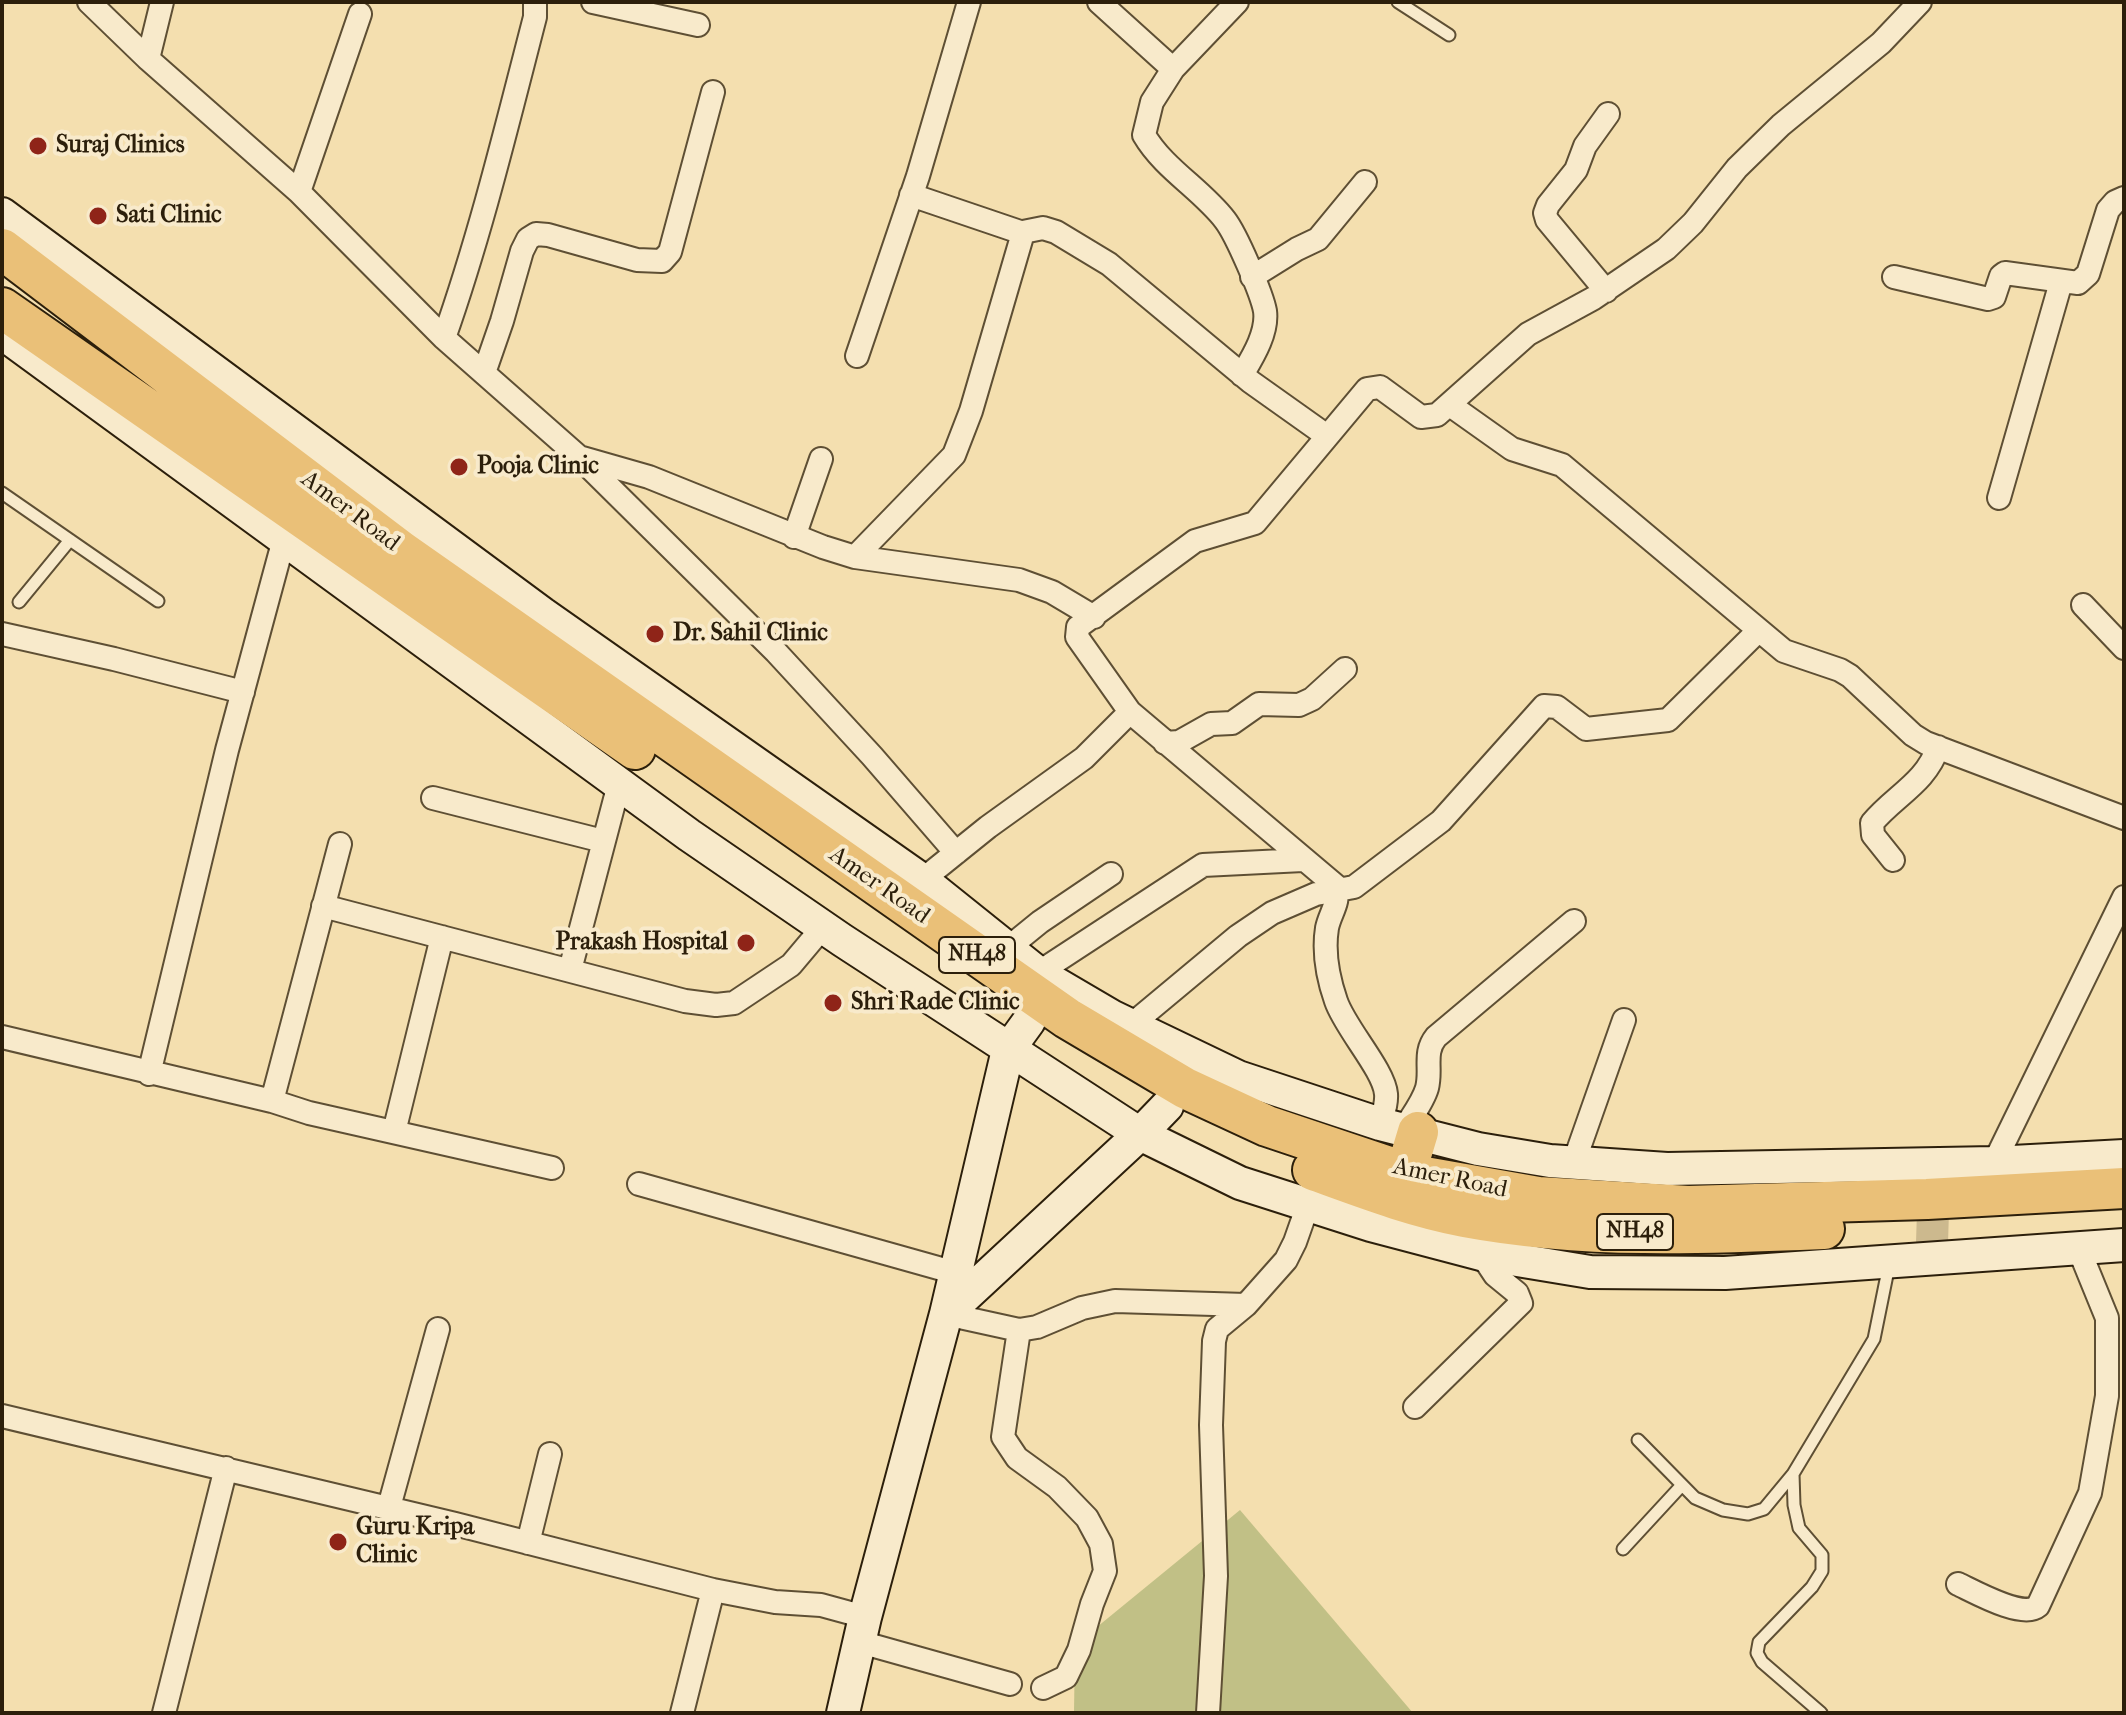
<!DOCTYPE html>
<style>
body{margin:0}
#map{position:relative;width:2126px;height:1715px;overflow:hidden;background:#f4dfaf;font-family:"IM FELL French Canon",serif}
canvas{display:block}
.frame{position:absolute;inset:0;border:4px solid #2c1f0b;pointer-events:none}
</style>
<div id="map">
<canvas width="2126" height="1715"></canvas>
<div class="frame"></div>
</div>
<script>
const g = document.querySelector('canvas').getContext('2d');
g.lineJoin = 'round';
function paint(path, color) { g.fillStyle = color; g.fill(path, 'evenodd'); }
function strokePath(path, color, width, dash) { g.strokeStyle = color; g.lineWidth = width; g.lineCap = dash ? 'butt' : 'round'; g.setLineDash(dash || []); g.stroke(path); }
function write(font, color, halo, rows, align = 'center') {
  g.font = font + ' "IM FELL French Canon",serif'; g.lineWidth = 8; g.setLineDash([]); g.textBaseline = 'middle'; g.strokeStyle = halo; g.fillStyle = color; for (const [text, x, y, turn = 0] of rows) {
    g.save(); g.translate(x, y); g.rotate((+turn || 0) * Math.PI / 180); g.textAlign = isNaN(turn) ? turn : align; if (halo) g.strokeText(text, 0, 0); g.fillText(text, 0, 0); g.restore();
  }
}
const green = new Path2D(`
 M 1240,1510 L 1413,1713 L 1074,1713 L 1075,1645 Z`);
const secondaryTunnel = new Path2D(`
 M 1932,1243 L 1934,1179`);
const lane = new Path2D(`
 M 1398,2 L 1449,35
 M 2,493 L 158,601
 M 19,602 L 70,540
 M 1638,1440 L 1695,1498 L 1723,1510 L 1748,1514 L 1764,1509 L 1793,1474
 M 1623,1549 L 1682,1485
 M 1821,1713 L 1762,1662 L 1757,1653 L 1759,1642 L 1812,1587 L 1822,1571 L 1822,1555 L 1799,1528 L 1794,1505 L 1793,1474 L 1874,1339 L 1889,1265`);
const street = new Path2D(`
 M 89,2 L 148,59 L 299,192 L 444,338 L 579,457 L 776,652 L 872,756 L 956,853
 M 593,2 L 698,25
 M 1099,2 L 1173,69 L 1237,2
 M 148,59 L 162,2
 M 1173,69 L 1152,102 L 1144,135 C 1164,169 1201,189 1225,220 C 1236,234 1262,294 1265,311 C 1268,333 1252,358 1242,375
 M 299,192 L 360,14
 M 1023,232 L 1043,228 L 1056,232 L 1109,264 L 1251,382 L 1327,436
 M 1252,277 L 1297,249 L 1318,239 L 1365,182
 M 1894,277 L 1988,299 L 1994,297 L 2001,276 L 2005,273 L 2078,283 L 2088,274 L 2108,210 L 2115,202 L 2124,198
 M 1606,291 L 1547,220 L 1545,213 L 1548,205 L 1576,170 L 1585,146 L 1608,114
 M 444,338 C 481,233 507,125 535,17 L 535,2
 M 857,356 L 918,176 L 969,2
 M 484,373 L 502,321 L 522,251 L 528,239 L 536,234 L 548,235 L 637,260 L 662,261 L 670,252 L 713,92
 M 1450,405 L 1512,449 L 1562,465 L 1784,651 L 1840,670 L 1850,676 L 1913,735 L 1926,743 L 2124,818
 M 579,457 L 649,477 L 823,547 L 855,557 L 1019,580 L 1052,592 L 1094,617
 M 1999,498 L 2061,282
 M 794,537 L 821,459
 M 855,557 L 954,455 L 971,411 L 1023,233 L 911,195
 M 2083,605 L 2124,648
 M 2,634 L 114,659 L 243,692
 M 1165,743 L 1179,742 L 1211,724 L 1232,723 L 1259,704 L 1299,705 L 1312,699 L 1345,669
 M 433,798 L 603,841
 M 1893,860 L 1873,835 L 1872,823 C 1894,796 1926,783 1938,747
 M 911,889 L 988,827 L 1084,758 L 1130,712
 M 323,906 L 685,1001 L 716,1005 L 734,1003 L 791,965 L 823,927
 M 1008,948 L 1040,922 L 1111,874
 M 570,970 L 619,784
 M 1038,973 L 1203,865 L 1303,860
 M 1130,1026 L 1238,936 L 1272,913 L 1316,894 L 1354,887 L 1441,821 L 1544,706 L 1557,707 L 1586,729 L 1668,720 L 1758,631
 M 2,1037 L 272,1101 L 309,1113 L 552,1168
 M 149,1074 L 227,750 L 284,539
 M 272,1101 L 340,844
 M 1380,1124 C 1383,1114 1387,1105 1386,1094 C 1384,1070 1345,1028 1336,1001 C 1328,978 1323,953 1327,928 C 1330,913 1340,903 1336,886 L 1130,712 L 1077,637 L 1078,627 L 1195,541 L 1255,523 L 1367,389 L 1380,387 L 1421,417 L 1437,415 L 1528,334 L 1594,298 L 1666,249 L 1693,223 L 1737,168 L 1781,125 L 1881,43 L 1920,2
 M 1404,1129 C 1412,1116 1423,1102 1427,1088 C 1432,1069 1423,1053 1436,1037 L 1574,921
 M 394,1132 L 442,937
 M 1574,1162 L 1624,1020
 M 1994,1163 L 2124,897
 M 639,1184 L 956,1273
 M 946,1314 L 1019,1330 L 1037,1327 L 1082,1308 L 1115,1301 L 1246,1305
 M 1019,1330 L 1003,1437 L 1017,1458 L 1057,1487 L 1087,1518 L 1101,1544 L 1105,1571 L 1092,1604 L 1079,1650 L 1066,1677 L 1043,1688
 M 1415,1407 L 1521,1303 L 1517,1293 L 1495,1275 L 1481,1254
 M 2,1416 L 455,1524 L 713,1590 L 775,1602 L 821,1605 L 865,1617
 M 389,1507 L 438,1329
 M 528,1543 L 550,1454
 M 1958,1584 C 1975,1592 2023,1619 2038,1606 L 2090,1493 L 2107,1396 L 2107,1318 L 2078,1247
 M 860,1642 L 1010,1684
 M 164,1713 L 226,1468
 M 682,1713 L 713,1590
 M 1208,1713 L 1216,1576 L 1211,1425 L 1214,1341 L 1217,1329 L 1246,1305 L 1286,1260 L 1295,1242 L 1308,1205`);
const secondary = new Path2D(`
 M 2,214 L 543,614 L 922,880 L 1038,973 L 1113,1017 L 1238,1077 L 1380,1124 L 1478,1149 L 1550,1161 L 1667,1169 L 1994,1163 L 2124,1156
 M 2,333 L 689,835 L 842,940 L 1140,1134 L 1240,1183 L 1371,1225 L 1481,1254 L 1590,1272 L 1725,1273 L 2124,1245
 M 946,1314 L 1008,1050 L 1029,1021
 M 843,1713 L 865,1617 L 946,1314 L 1140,1134 L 1167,1106`);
const highway = new Path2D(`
 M 2,249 L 402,552 L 1067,1018 L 1185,1088 L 1267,1126 L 1413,1175 L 1538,1197 L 1688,1206 L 1927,1199 L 2124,1188
 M 2,308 L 635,749
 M 1313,1170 C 1363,1188 1412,1207 1465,1217 C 1583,1239 1705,1234 1824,1229
 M 1406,1172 L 1418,1132`);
const markers = [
 [38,146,10,"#8f2418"],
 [98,216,10,"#8f2418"],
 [459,467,10,"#8f2418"],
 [655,634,10,"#8f2418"],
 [746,943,10,"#8f2418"],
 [833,1003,10,"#8f2418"],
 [338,1542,10,"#8f2418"]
];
const shields = [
 [977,955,76],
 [1635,1232,76]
];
const shieldNames = [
 ["NH48",977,955],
 ["NH48",1635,1232]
];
const poiNames = [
 ["Suraj Clinics",56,146],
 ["Sati Clinic",116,216],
 ["Pooja Clinic",477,467],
 ["Dr. Sahil Clinic",673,634],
 ["Prakash Hospital",728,943,"right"],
 ["Shri Rade Clinic",851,1003],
 ["Guru Kripa",356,1528],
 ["Clinic",356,1556]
];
const streetNames = [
 ["Amer Road",350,512,37],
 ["Amer Road",879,886,35],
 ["Amer Road",1450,1179,12]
];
paint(green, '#c1c086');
strokePath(secondaryTunnel, '#ccb98e', 32, [32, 16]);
strokePath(lane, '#5e4f34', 15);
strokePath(street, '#5e4f34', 26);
strokePath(secondary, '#2c1f0b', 36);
strokePath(highway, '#2c1f0b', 44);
strokePath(lane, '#f8eacb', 11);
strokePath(street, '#f8eacb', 22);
strokePath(secondary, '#f8eacb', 32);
strokePath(highway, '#eac078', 40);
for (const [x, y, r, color] of markers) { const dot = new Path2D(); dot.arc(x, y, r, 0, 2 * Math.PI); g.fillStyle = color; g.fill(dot); strokePath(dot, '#f8eacb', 3); }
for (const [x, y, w] of shields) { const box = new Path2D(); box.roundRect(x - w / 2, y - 18, w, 36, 6); g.fillStyle = '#f8eacb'; g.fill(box); strokePath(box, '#2c1f0b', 2); }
write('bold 22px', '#2c1f0b', null, shieldNames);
write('bold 24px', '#2c1f0b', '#f8eacb', poiNames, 'left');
write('24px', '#2c1f0b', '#f8eacb', streetNames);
</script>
